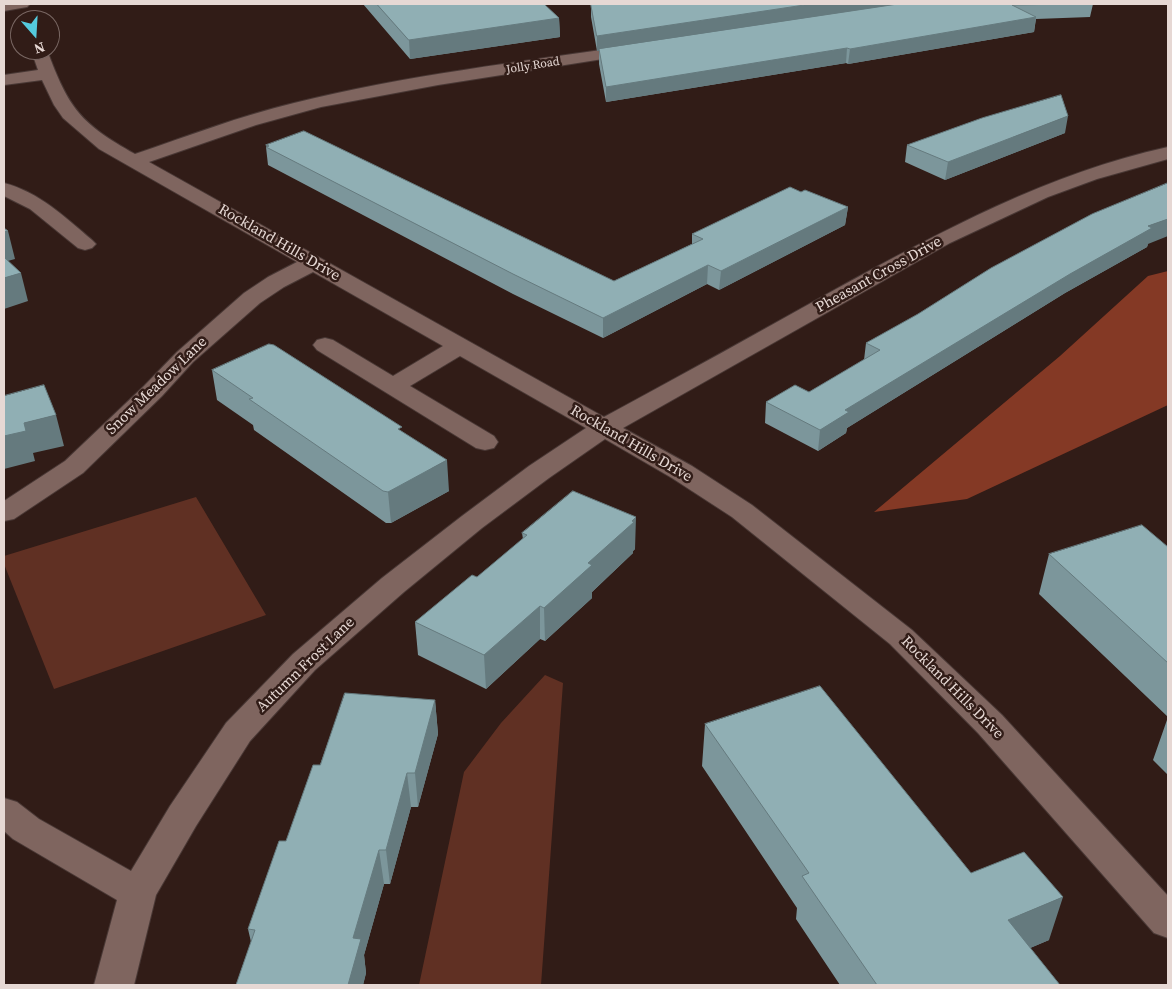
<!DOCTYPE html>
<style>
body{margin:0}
#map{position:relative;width:1172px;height:989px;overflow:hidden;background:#311c17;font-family:"Source Serif 4",serif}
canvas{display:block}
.frame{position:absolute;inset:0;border:5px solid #e6d8d4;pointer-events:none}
.north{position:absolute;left:10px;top:10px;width:50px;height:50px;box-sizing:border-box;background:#311c17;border:1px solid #796763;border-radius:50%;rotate:161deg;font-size:14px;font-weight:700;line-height:20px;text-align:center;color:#e6d8d4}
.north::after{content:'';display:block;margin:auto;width:18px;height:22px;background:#54cadd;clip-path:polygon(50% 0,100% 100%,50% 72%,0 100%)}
</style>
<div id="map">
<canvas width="1172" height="989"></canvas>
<div class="frame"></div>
<div class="north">N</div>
</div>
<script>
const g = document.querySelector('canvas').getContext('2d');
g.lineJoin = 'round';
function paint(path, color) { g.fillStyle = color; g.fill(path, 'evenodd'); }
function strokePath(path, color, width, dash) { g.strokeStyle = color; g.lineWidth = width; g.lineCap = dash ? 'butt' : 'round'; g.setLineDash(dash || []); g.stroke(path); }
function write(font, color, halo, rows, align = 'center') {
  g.font = font + ' "Source Serif 4",serif'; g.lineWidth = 5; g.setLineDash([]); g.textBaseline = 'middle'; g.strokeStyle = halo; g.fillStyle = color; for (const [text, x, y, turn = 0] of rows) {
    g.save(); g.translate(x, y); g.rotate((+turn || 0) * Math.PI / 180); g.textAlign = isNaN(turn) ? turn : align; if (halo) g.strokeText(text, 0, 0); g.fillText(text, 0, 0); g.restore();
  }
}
const green = new Path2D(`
 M 196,497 L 266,615 L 54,689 L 4,564 L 4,556 Z
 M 545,675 L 563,683 L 541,985 L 419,985 L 464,772 L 501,723 Z`);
const forest = new Path2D(`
 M 1168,271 L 1168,405 L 967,499 L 874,512 L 1060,356 L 1148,276 Z`);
const street = new Path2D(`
 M 4,4 L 30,4 L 27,7 L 4,11 Z
 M 635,45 L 641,47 L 643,50 L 641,53 L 438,85 L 321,107 L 256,125 L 149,162 L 604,417 C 682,375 759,332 836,289 C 942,231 1049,173 1168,147 L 1168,159 L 1097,179 L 1048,197 L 950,243 L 623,428 L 692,466 L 752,505 L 912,630 L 1002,715 L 1168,896 L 1168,938 L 1154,933 L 978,733 L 890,644 L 732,517 L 672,478 L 605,439 L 549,478 L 482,528 L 404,592 L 315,670 L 250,741 L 196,826 L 156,895 L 134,985 L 94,985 L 117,900 L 13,839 L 4,831 L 4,798 L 17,802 L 39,819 L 131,871 L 170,806 L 226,723 L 293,654 L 382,578 L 462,516 L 529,466 L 586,428 L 460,356 L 410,386 L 494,436 L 498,442 L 494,448 L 485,450 L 476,448 L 317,350 L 313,345 L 317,340 L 325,338 L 333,340 L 393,376 L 443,346 L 313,272 L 284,287 L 260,303 L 193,362 L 162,396 L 83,473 L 14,519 L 4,521 L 4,501 L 65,461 L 144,386 L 177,352 L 244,293 L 268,277 L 297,262 L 99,149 L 63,118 L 54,105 L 42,80 L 4,85 L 4,75 L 38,70 L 31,50 L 47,50 C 69,109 80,123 135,154 C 188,136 240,116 294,103 C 406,75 521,62 635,45 Z
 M 4,183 C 39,192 65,217 92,240 L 96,244 L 92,248 L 85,250 L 78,248 L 30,209 L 4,196 Z`);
const wall = new Path2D(`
 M 363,4 L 544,4 L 559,18 L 560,37 L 410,59 Z
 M 591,4 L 1093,4 L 1090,17 L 1036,19 L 1034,32 L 848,64 L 846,63 L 606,102 L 599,64 L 599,50 L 597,51 L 591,17 Z
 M 1065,133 L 945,180 L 905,162 L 907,145 Z
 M 266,145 L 614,281 L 692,244 L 692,234 L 801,192 L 848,207 L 845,225 L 719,290 L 707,284 L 603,338 L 513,294 L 268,165 L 266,147 L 267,147 Z
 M 1148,244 L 1147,247 L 1065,293 L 847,428 L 846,433 L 818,451 L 765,423 L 766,402 L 809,392 L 864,360 L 866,343 Z
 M 212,370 L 402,432 L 449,491 L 391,523 L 386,523 L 254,430 L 253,425 L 217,400 Z
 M 522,533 L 635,549 L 633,551 L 633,553 L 592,592 L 592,598 L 545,641 L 540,639 L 486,689 L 418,655 L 415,622 L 477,577 L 523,539 Z
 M 1168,547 L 1168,775 L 1153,760 L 1168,717 L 1039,594 L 1049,554 Z
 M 435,700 L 438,734 L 418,807 L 411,807 L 390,884 L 384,884 L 364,955 L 366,973 L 363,985 L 236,985 L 251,942 L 248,929 L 286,841 Z
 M 705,724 L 971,873 L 1049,940 L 1030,948 L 1060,985 L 840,985 L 796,919 L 797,908 L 702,766 Z`);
const shadedWall = new Path2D(`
 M 811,4 L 903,4 L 597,51 L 597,36 Z
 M 1036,17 L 1034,32 L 848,64 L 850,49 Z
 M 559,18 L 560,37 L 410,59 L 409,40 Z
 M 847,48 L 846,63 L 606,102 L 606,87 Z
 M 1068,116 L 1065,133 L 945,180 L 948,162 Z
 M 848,207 L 845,225 L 719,290 L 721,271 Z
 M 1168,219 L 1168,236 L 1148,244 L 1147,247 L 1065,293 L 847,428 L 846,433 L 818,451 L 820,430 L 845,410 L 1148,226 Z
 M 8,231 L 15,259 L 4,262 L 4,232 Z
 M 708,265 L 707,284 L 603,338 L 603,318 Z
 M 21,273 L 28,301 L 4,309 L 4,278 Z
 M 56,415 L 64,446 L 33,453 L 35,461 L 4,469 L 4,436 L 24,423 Z
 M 447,460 L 449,491 L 391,523 L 388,492 Z
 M 636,517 L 635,549 L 633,551 L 633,553 L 592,592 L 592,598 L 545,641 L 544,608 L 588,563 Z
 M 540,606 L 540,639 L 486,689 L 484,655 Z
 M 435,700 L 438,734 L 418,807 L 415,773 Z
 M 407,773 L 411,807 L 390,884 L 386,850 Z
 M 379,850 L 384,884 L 364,955 L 366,973 L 363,985 L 348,985 L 353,938 Z
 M 1063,897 L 1049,940 L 995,963 L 1008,920 Z`);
const building = new Path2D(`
 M 377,4 L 544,4 L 559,18 L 409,40 Z
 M 591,4 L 811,4 L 597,36 Z
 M 898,4 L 1065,4 L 1012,5 L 1036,17 L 850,49 L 847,48 L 606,87 L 599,49 Z
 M 1061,95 L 1068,116 L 948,162 L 907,145 L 982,118 Z
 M 304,131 L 614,281 L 703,239 L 692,234 L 790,187 L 801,192 L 805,190 L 848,207 L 721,271 L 708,265 L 603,318 L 513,274 L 266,147 L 269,146 L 266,145 Z
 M 1168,183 L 1168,219 L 1148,226 L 1152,228 L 1070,274 L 845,410 L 849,412 L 820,430 L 766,402 L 795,385 L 809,392 L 880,350 L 866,343 L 918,314 L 991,268 L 1092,214 Z
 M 4,228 L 8,231 L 4,232 Z
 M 4,257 L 21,273 L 4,278 Z
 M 269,344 L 274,345 L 402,427 L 398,429 L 447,460 L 388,492 L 383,491 L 249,399 L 253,398 L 212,370 Z
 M 44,385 L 56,415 L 24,423 L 26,431 L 4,436 L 4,396 Z
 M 573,491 L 636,517 L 632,521 L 634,522 L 588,563 L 592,565 L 544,608 L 540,606 L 484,655 L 415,622 L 472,575 L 477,577 L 527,535 L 522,533 Z
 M 1142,525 L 1168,547 L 1168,663 L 1049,554 Z
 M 820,686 L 971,873 L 1024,852 L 1063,897 L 1008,920 L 1060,985 L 877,985 L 802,876 L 809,873 L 705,724 Z
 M 345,693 L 435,700 L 415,773 L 407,773 L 386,850 L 379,850 L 353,938 L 361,939 L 348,985 L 236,985 L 255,930 L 248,929 L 279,841 L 286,841 L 313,765 L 320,765 Z`);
const farStreetnames = [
 ["Jolly Road",533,66,-9]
];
const streetNames = [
 ["Rockland Hills Drive",279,243,30],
 ["Pheasant Cross Drive",879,275,-29],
 ["Snow Meadow Lane",157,386,-44],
 ["Rockland Hills Drive",631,444,30],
 ["Autumn Frost Lane",306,665,-44],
 ["Rockland Hills Drive",952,688,45]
];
paint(green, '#603023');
paint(forest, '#843925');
strokePath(street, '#493835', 2);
paint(street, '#7f655f');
paint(wall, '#7c969b');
paint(shadedWall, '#657a7e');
paint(building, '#90afb4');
strokePath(building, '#657a7e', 1);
write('12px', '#e6d8d4', '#311c17', farStreetnames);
write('15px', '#e6d8d4', '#311c17', streetNames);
</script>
